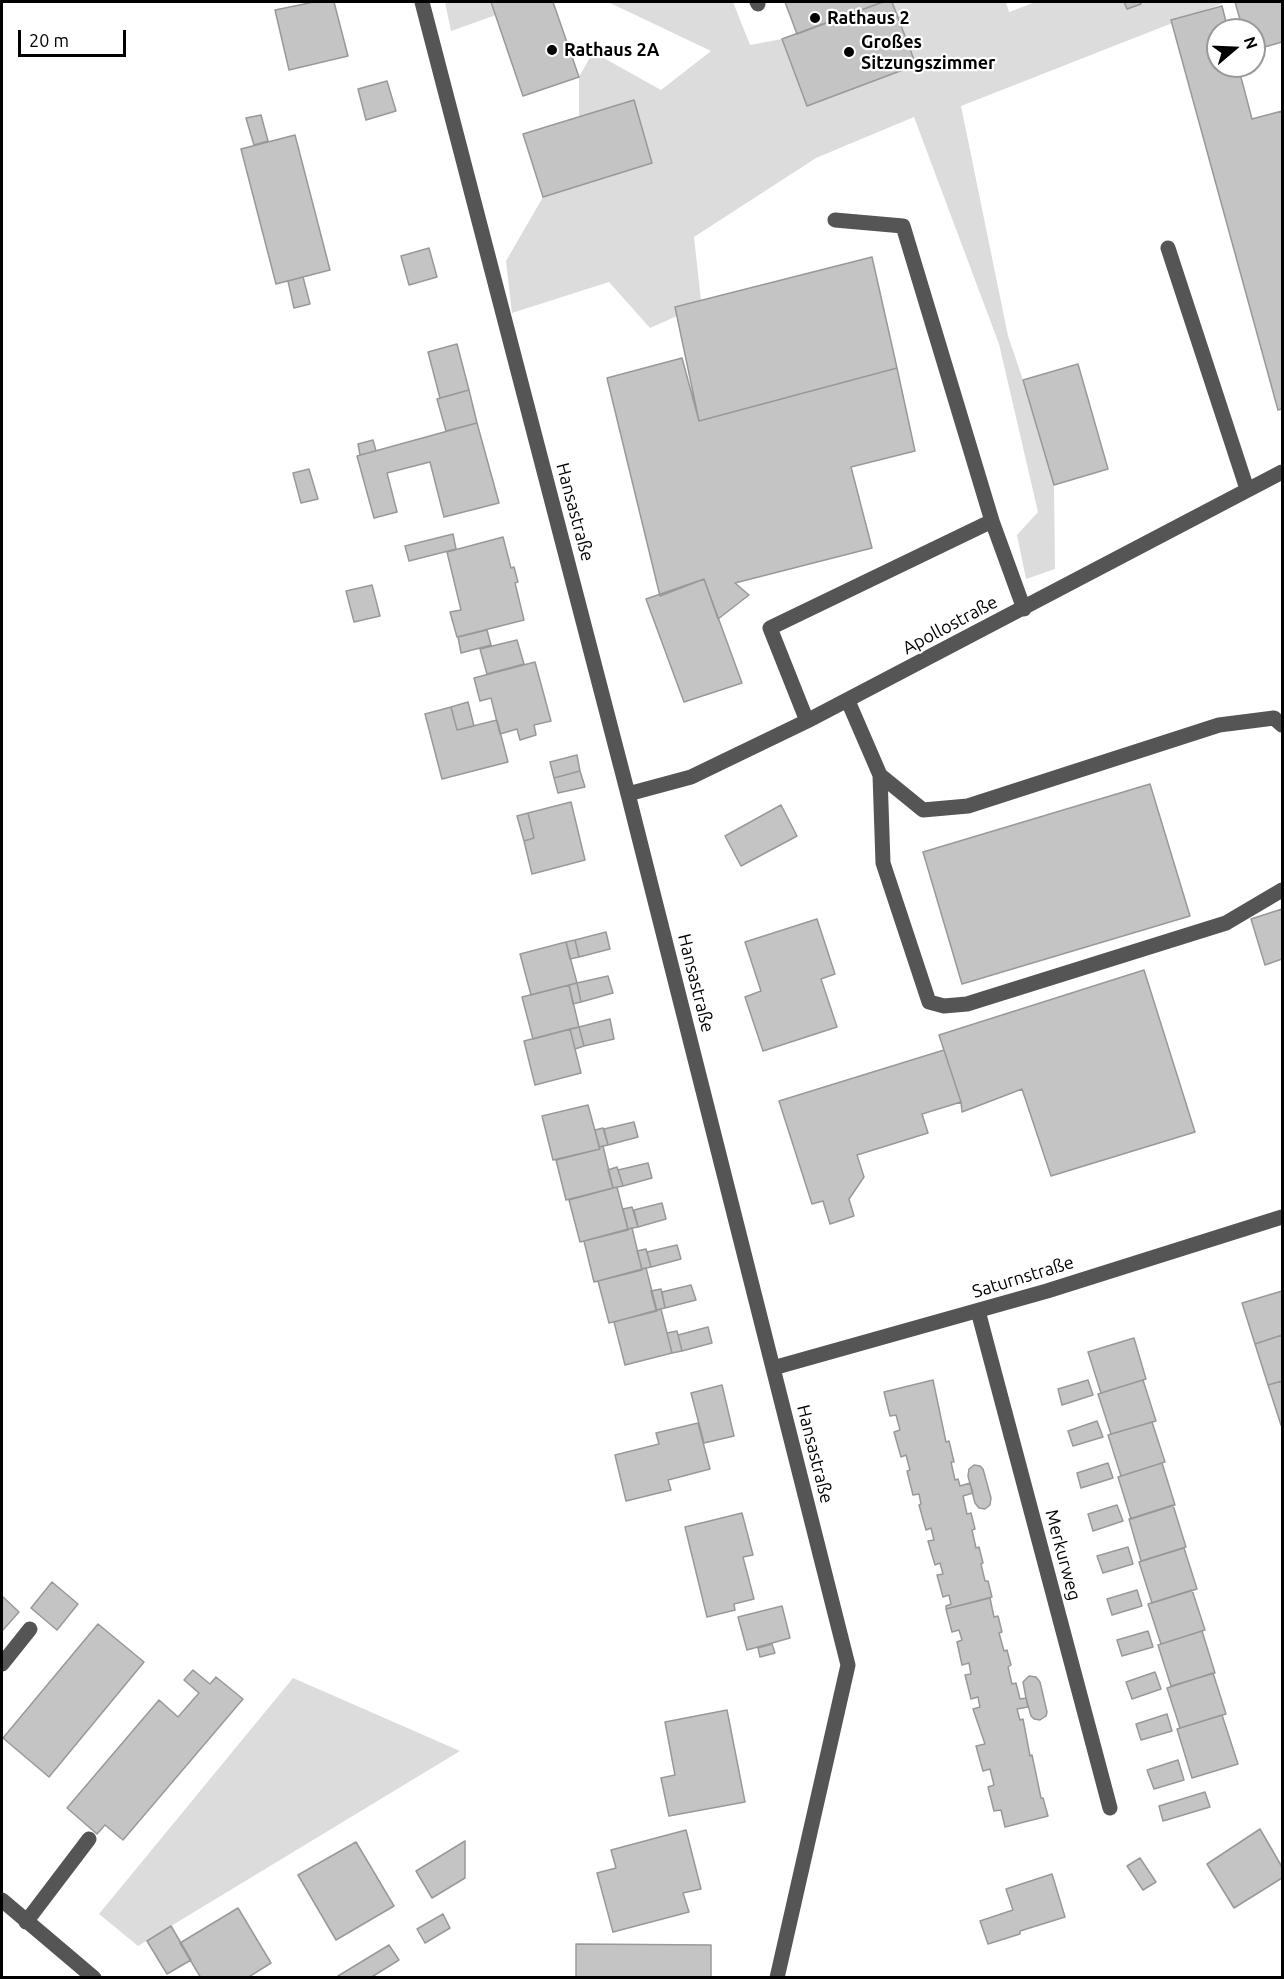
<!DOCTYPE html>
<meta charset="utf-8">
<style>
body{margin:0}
#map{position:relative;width:1284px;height:1979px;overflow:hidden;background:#fff;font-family:Ubuntu,sans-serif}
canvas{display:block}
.frame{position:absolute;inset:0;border:3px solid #000;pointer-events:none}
.north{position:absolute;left:1206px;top:18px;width:60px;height:60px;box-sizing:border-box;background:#fff;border:2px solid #999;border-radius:50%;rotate:71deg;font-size:16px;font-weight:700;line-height:24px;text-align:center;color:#000}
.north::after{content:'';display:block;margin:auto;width:21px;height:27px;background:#000;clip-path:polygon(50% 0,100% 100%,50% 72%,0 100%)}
.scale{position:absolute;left:18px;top:30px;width:108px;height:27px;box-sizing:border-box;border:3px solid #000;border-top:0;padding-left:8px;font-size:18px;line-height:21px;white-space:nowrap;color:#000;-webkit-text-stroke:4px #fff;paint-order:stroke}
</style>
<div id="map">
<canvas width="1284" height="1979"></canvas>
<div class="frame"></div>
<div class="north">N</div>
<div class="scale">20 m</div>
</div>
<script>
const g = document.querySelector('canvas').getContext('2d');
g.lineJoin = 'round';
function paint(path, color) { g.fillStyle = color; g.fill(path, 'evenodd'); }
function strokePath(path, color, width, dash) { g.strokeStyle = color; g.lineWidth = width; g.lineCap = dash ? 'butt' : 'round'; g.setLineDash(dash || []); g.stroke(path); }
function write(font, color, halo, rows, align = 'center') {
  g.font = font + ' Ubuntu,sans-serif'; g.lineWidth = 4.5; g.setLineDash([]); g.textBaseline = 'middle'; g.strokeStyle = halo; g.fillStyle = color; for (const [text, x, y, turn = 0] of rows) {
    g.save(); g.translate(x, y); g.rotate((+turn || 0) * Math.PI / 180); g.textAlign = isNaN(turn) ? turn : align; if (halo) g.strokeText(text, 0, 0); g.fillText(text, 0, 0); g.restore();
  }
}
const green = new Path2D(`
 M 445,2 L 491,2 L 496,15 L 451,31 Z
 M 608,2 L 733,2 L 750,45 L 782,39 L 807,105 L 916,65 L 892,2 L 1006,2 L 1009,12 L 1036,2 L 1226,2 L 961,106 L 1008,336 L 1023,380 L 1054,485 L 1055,569 L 1026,579 L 1017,535 L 1038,512 L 999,344 L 914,117 L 816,158 L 694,237 L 701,301 L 675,307 L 677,316 L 650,328 L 609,282 L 512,313 L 506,261 L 543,197 L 652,163 L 633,101 L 579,117 L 579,77 L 593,52 L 661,90 L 711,51 Z
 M 293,1678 L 460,1751 L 138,1946 L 99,1914 Z`);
const building = new Path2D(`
 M 314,2 L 334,2 L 348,56 L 289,70 L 275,10 Z
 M 491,2 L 553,2 L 579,77 L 523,96 Z
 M 785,2 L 879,2 L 880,3 L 797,34 Z
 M 883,2 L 892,2 L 916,65 L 807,106 L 782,39 Z
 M 1124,2 L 1140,2 L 1141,4 L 1127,9 Z
 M 1235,2 L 1282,2 L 1282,42 L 1254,50 L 1254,30 L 1243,30 Z
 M 1222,6 L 1228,30 L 1218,30 L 1218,66 L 1238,66 L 1252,119 L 1282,111 L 1282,409 L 1278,410 L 1171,20 Z
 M 387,81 L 396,111 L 366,120 L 358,89 Z
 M 634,100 L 652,163 L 543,197 L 523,134 Z
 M 261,115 L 268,141 L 254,145 L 246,118 Z
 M 295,135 L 330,270 L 276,284 L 241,149 Z
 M 429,248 L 437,277 L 409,285 L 401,256 Z
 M 872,257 L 897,368 L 699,421 L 675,307 Z
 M 303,277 L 310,304 L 294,308 L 288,281 Z
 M 457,344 L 469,390 L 440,398 L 428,352 Z
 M 682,358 L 699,421 L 897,368 L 915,451 L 851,467 L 872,548 L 735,583 L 749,595 L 718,619 L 704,579 L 660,596 L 607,378 Z
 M 1078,364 L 1108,469 L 1054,485 L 1023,380 Z
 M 469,390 L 477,423 L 446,431 L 437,399 Z
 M 477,423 L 499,503 L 444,517 L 430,462 L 387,473 L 397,512 L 374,518 L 357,456 Z
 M 373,440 L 376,451 L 360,455 L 358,444 Z
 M 309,469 L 318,499 L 301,503 L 293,473 Z
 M 453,534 L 456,549 L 409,561 L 405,546 Z
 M 503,537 L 511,568 L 514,567 L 518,582 L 515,583 L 524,620 L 457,637 L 450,612 L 461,610 L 447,552 Z
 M 704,579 L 742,683 L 684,702 L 646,599 Z
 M 372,585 L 380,616 L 354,622 L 346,591 Z
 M 487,630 L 491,645 L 461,653 L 458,637 Z
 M 517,640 L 524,664 L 487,674 L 480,649 Z
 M 535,662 L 551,721 L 534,725 L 536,735 L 520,740 L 517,729 L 500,734 L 491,698 L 480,701 L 474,678 Z
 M 468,702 L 474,726 L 457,730 L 451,707 Z
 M 451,707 L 457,730 L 497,720 L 508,762 L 442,779 L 425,714 Z
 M 577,755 L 580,771 L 554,778 L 550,762 Z
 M 580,771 L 585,787 L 558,793 L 554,778 Z
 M 1150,784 L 1190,916 L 962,984 L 923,852 Z
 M 571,802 L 585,860 L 532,874 L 524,841 L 534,838 L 528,813 Z
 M 781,805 L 797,836 L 741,866 L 725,836 Z
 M 528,813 L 534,838 L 524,841 L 517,816 Z
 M 1282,909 L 1282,959 L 1265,965 L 1251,919 Z
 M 817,919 L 835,974 L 821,979 L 837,1027 L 763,1051 L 745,997 L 761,991 L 745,942 Z
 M 606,932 L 610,949 L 579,957 L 575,940 Z
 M 575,940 L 579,957 L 570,959 L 566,942 Z
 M 566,942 L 577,983 L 531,995 L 520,954 Z
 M 1144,970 L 1195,1132 L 1051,1176 L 1022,1089 L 962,1112 L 961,1102 L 939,1035 Z
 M 608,976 L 613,993 L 581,1002 L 577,983 Z
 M 577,983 L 581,1002 L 573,1004 L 569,985 Z
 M 569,985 L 579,1027 L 533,1039 L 522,997 Z
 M 610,1019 L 614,1039 L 584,1046 L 579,1027 Z
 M 579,1027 L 584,1046 L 575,1049 L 570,1029 Z
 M 570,1029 L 581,1073 L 535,1085 L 524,1041 Z
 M 944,1050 L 961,1102 L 922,1114 L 928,1133 L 857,1155 L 864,1177 L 849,1199 L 854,1216 L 830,1224 L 823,1201 L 812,1204 L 779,1101 Z
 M 588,1105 L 600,1149 L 553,1160 L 542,1116 Z
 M 634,1122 L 638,1137 L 608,1145 L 604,1129 Z
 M 603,1128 L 608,1145 L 599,1147 L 595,1130 Z
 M 603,1146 L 613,1188 L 566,1200 L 556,1160 L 600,1149 L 599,1147 Z
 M 648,1163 L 652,1178 L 623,1186 L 618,1170 Z
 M 617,1167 L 623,1186 L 613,1188 L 608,1170 Z
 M 617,1187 L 628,1230 L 580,1242 L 569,1200 Z
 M 662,1203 L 666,1219 L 638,1227 L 634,1210 Z
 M 632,1207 L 638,1227 L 628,1229 L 623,1209 Z
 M 632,1228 L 642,1270 L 594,1282 L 584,1241 Z
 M 677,1245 L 681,1259 L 651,1267 L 647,1252 Z
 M 646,1249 L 651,1267 L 642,1269 L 637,1251 Z
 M 646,1268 L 657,1311 L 609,1323 L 598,1281 Z
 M 691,1285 L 696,1300 L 665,1308 L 662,1292 Z
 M 661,1289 L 665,1308 L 656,1310 L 651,1291 Z
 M 1282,1291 L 1282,1335 L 1255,1344 L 1242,1303 Z
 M 661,1309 L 672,1353 L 625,1365 L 614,1322 Z
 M 708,1327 L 712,1343 L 682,1351 L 678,1335 Z
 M 677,1331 L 682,1351 L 672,1353 L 667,1333 Z
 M 1282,1335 L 1282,1381 L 1268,1385 L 1255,1344 Z
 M 1134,1338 L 1146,1379 L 1101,1393 L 1088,1352 Z
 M 933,1380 L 946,1442 L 949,1441 L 954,1462 L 951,1462 L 955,1480 L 958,1479 L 960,1486 L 970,1483 L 973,1493 L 963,1496 L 967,1514 L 971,1513 L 975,1529 L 972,1530 L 976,1548 L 979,1547 L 983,1563 L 981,1564 L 985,1581 L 988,1581 L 992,1597 L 946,1609 L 946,1606 L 951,1604 L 949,1595 L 943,1597 L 937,1575 L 943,1574 L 940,1563 L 935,1565 L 928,1541 L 934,1540 L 931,1528 L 926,1530 L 919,1505 L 921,1504 L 919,1494 L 913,1495 L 907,1471 L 910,1470 L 906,1455 L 901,1457 L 894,1432 L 900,1430 L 896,1415 L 890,1416 L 884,1392 Z
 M 1088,1380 L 1093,1395 L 1062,1405 L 1058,1389 Z
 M 1143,1380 L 1156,1421 L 1111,1434 L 1098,1394 Z
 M 1282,1381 L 1282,1425 L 1281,1425 L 1268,1385 Z
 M 722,1385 L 734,1436 L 704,1443 L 691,1393 Z
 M 1097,1421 L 1103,1437 L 1073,1446 L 1068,1431 Z
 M 1152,1422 L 1165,1462 L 1121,1476 L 1108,1435 Z
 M 698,1423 L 710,1469 L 668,1480 L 671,1490 L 626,1501 L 615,1455 L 659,1444 L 656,1433 Z
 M 1108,1463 L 1113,1478 L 1081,1488 L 1077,1473 Z
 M 1162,1463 L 1175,1505 L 1131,1519 L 1118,1477 Z
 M 974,1465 L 980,1466 L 983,1469 L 991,1498 L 990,1505 L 985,1509 L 979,1508 L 975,1503 L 968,1476 L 969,1469 Z
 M 1117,1505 L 1123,1521 L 1093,1531 L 1088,1514 Z
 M 1173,1505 L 1186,1547 L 1141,1561 L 1129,1519 Z
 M 742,1513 L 753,1555 L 743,1557 L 754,1599 L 734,1604 L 735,1610 L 707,1617 L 685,1527 Z
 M 1128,1547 L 1133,1564 L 1103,1573 L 1097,1556 Z
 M 1184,1548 L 1197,1589 L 1152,1603 L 1139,1562 Z
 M 52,1582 L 78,1604 L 57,1630 L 31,1608 Z
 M 1137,1590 L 1142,1606 L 1112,1615 L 1107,1599 Z
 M 1192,1590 L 1205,1630 L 1161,1644 L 1148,1604 Z
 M 2,1596 L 19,1612 L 2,1631 Z
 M 990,1598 L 994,1617 L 998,1616 L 1002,1632 L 999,1633 L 1004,1651 L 1007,1650 L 1011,1665 L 1008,1667 L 1012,1684 L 1016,1683 L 1020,1699 L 1026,1698 L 1028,1707 L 1017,1709 L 1020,1720 L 1023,1719 L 1030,1756 L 1032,1755 L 1041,1798 L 1043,1798 L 1048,1816 L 1005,1827 L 1001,1810 L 994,1811 L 988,1787 L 994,1785 L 990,1769 L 983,1771 L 976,1746 L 985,1744 L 973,1709 L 980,1707 L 978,1697 L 971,1699 L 965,1675 L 971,1674 L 969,1663 L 962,1665 L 957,1642 L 962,1640 L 959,1630 L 952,1632 L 946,1609 Z
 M 782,1606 L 790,1638 L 747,1650 L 738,1617 Z
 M 98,1624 L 144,1662 L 49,1777 L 3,1738 Z
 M 1148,1631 L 1153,1647 L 1122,1656 L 1117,1640 Z
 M 1202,1631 L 1215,1673 L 1171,1686 L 1158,1645 Z
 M 772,1644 L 775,1653 L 760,1657 L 758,1648 Z
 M 193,1670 L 210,1684 L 216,1677 L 243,1699 L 123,1840 L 105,1825 L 97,1834 L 67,1808 L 159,1700 L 178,1717 L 199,1693 L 184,1680 Z
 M 1155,1672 L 1161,1689 L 1132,1699 L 1126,1682 Z
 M 1213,1673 L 1226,1714 L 1180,1728 L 1167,1688 Z
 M 1029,1676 L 1036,1677 L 1040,1682 L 1047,1712 L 1046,1716 L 1040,1720 L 1034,1719 L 1031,1716 L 1026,1698 L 1023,1682 Z
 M 727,1710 L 745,1802 L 669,1816 L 661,1778 L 675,1775 L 665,1722 Z
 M 1167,1714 L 1172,1731 L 1141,1740 L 1136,1724 Z
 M 1222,1715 L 1238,1764 L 1192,1778 L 1177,1729 Z
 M 1178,1760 L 1184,1780 L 1154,1789 L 1147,1770 Z
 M 1205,1792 L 1210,1807 L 1163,1821 L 1159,1806 Z
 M 1260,1829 L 1282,1867 L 1282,1878 L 1234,1908 L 1207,1864 Z
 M 686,1830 L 701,1889 L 683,1893 L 689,1912 L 613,1932 L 597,1873 L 616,1868 L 611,1850 Z
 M 465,1841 L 465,1878 L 432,1898 L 416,1871 Z
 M 356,1842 L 394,1906 L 336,1940 L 298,1875 Z
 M 1140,1858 L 1156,1882 L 1143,1890 L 1127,1866 Z
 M 1052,1874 L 1065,1917 L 1020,1931 L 1020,1934 L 988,1944 L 980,1921 L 1013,1910 L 1006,1889 Z
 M 238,1908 L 271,1963 L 247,1978 L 201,1978 L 180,1943 Z
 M 443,1914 L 450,1928 L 425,1943 L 417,1929 Z
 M 171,1926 L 191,1960 L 167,1974 L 147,1941 Z
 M 576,1944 L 711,1945 L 711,1978 L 576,1978 Z
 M 389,1945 L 399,1960 L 370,1978 L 339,1978 L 338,1976 Z`);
const minor = new Path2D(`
 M 422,2 L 628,794 L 848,1665 L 777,1978
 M 757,2 L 758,4
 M 1168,248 L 1247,489
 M 992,521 L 1024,609
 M 848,701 L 880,775 L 883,863 L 929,1002 L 944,1006 L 967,1004 L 1226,923 L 1282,890
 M 807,721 L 770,628 L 992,521 L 903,226 L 835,220
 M 880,775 L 923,810 L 968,806 L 1219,725 L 1274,718 L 1282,725
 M 628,794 L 691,777 L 807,721 L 1282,472
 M 978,1311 L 1110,1808
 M 773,1368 L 1047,1291 L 1282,1217
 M 2,1664 L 30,1629
 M 2,1900 L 94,1978
 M 26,1922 L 89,1839`);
const markers = [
 [815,18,6,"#000"],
 [552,50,6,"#000"],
 [849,52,6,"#000"]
];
const poiNames = [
 ["Rathaus 2",827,18],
 ["Großes",861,42],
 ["Sitzungszimmer",861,63],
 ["Rathaus 2A",564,50]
];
const streetNames = [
 ["Hansastraße",575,512,75],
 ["Apollostraße",950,625,-28],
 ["Hansastraße",696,983,76],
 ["Saturnstraße",1023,1277,-17],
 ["Hansastraße",815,1454,76],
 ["Merkurweg",1063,1555,75]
];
paint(green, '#dcdcdc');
paint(building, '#c4c4c4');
strokePath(building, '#999', 1.5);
strokePath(minor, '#555', 15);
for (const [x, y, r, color] of markers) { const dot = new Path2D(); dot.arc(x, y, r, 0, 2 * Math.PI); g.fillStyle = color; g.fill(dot); strokePath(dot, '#fff', 2); }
write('bold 18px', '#000', '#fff', poiNames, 'left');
write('18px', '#000', '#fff', streetNames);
</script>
